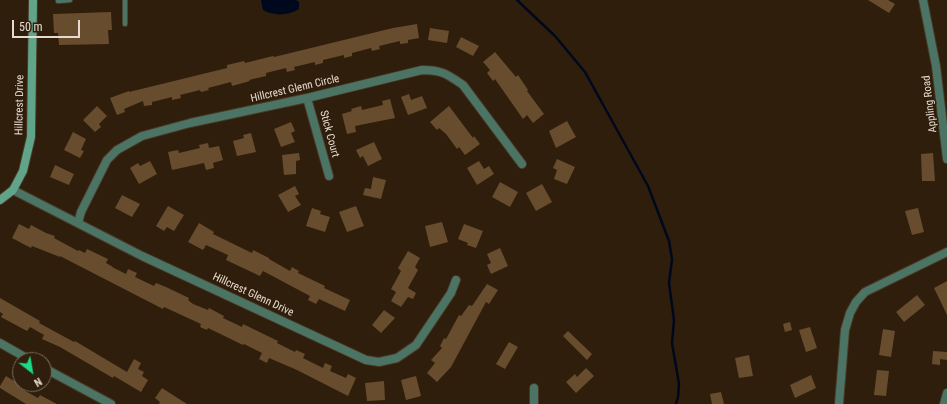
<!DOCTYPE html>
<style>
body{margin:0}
#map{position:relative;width:947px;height:404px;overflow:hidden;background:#2f1e0b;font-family:"Roboto Condensed",sans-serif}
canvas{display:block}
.north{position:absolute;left:12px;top:352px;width:40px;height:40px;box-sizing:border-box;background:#2f1e0b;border:1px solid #796a5a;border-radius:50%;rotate:149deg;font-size:11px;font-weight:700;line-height:16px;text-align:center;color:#e7dbd0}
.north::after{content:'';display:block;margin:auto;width:14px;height:18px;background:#1ad988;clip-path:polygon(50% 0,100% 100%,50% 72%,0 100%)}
.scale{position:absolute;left:12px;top:20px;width:68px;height:18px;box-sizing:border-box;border:2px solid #e7dbd0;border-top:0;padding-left:5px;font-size:12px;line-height:14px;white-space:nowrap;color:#e7dbd0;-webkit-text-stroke:3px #2f1e0b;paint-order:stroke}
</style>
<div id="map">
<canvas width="947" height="404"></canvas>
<div class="north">N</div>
<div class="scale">50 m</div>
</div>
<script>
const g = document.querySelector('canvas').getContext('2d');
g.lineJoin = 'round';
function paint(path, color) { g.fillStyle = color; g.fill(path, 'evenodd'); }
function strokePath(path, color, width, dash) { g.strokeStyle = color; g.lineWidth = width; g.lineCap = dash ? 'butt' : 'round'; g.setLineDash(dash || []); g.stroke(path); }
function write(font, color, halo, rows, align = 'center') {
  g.font = font + ' "Roboto Condensed",sans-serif'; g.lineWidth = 3; g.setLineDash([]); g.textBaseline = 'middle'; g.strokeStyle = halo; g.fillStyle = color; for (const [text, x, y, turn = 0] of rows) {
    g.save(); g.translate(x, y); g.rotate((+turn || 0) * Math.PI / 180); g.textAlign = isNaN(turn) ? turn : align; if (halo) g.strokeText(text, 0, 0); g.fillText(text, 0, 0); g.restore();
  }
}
const water = new Path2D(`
 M 261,0 L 296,0 L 299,2 L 299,9 C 289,16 273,16 263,10 Z`);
const stream = new Path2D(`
 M 517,0 L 555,36 L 585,72 L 648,186 L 669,241 L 672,259 L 669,283 L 674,320 L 672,343 L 679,384 L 678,397 L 676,404`);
const building = new Path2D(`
 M 868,0 L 888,0 L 895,4 L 889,13 Z
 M 111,12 L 112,30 L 108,30 L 109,44 L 59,45 L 58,33 L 54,33 L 53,14 Z
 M 417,24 L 419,38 L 408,40 L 408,43 L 400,44 L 400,41 L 379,46 L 380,49 L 372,51 L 371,48 L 352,53 L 352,56 L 344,58 L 344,55 L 323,60 L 323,63 L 315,65 L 315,62 L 294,67 L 295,70 L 287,72 L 286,68 L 266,73 L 266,76 L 249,80 L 250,81 L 232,86 L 231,82 L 208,88 L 209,90 L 201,92 L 200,90 L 180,95 L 181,98 L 172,100 L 172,97 L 152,102 L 152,105 L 144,106 L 143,101 L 124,109 L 125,112 L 117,115 L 110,98 L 129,91 L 129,92 L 227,68 L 227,65 L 244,61 L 245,63 L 273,56 L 274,57 L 393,28 Z
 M 430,28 L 449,31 L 447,43 L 428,40 Z
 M 461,37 L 479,46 L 473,56 L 456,47 Z
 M 495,52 L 516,77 L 518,75 L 528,90 L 527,91 L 544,114 L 533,123 L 527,115 L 523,119 L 495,79 L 493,81 L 487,73 L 490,70 L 483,62 Z
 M 409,94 L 411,100 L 422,96 L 427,108 L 408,115 L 401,97 Z
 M 390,99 L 395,118 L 355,126 L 356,132 L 347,134 L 342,114 L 352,111 L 351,109 L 361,106 L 362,110 L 383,105 L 382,101 Z
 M 97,106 L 107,116 L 99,124 L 101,127 L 95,132 L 83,120 Z
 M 449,106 L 473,138 L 474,136 L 480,144 L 465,155 L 459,147 L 457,149 L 446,134 L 439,128 L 437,130 L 430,122 Z
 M 567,121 L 576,137 L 556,148 L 549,131 Z
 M 291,122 L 295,131 L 291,133 L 295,142 L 281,147 L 274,129 Z
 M 73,132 L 86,139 L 81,150 L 84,151 L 80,158 L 64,150 Z
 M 251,133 L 256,152 L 237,156 L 233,141 L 244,138 L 243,135 Z
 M 374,142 L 382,159 L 368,166 L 363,156 L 360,158 L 356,150 Z
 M 208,143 L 209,148 L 219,146 L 223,160 L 213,163 L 214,168 L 206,170 L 204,163 L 172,170 L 168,152 L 178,150 L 179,153 L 200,148 L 199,145 Z
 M 299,153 L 300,160 L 296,161 L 296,174 L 284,175 L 282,155 Z
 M 933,153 L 935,181 L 922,181 L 921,154 Z
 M 557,159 L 575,167 L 567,184 L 554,179 L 557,170 L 553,168 Z
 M 150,161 L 157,174 L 139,184 L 130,168 L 138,163 L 140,166 Z
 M 479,161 L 484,169 L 489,166 L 494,174 L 477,185 L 467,168 Z
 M 55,165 L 74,174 L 69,185 L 50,177 Z
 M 373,177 L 386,180 L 381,199 L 363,195 L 365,188 L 371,189 Z
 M 500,182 L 518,192 L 510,207 L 492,197 Z
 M 542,184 L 552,202 L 536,211 L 526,193 Z
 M 295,186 L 299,194 L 295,196 L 301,205 L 288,212 L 278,195 Z
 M 122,195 L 140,204 L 132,217 L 115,208 Z
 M 168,206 L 184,215 L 174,231 L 167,227 L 164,231 L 156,226 Z
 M 356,206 L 364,226 L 347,232 L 339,212 Z
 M 312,208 L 321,211 L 320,214 L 330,217 L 325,232 L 306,226 Z
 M 918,208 L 924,232 L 912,235 L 905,211 Z
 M 442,222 L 448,242 L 430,247 L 425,226 Z
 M 199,223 L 214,232 L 213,234 L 252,253 L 253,250 L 269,258 L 269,259 L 290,271 L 292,267 L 299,271 L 298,273 L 325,286 L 324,288 L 350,300 L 345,311 L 319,299 L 316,304 L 308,300 L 310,296 L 263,271 L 260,276 L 226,260 L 228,255 L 206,245 L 203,250 L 188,242 Z
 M 19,224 L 29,229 L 31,225 L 46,233 L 55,236 L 54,238 L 78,251 L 79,250 L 85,253 L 87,249 L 108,259 L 106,263 L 113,267 L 112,267 L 126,274 L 128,269 L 137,273 L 135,277 L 154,286 L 156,283 L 166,287 L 189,298 L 188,300 L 193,304 L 208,310 L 209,308 L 224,316 L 223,318 L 242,327 L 243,324 L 278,341 L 277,343 L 295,352 L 296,350 L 305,354 L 303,358 L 323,368 L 325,363 L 332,366 L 330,371 L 346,378 L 348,374 L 356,378 L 348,396 L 297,370 L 269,358 L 267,363 L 259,359 L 262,353 L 244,344 L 243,345 L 208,328 L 207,330 L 200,327 L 201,324 L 164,307 L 163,309 L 60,256 L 60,257 L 32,246 L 31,248 L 12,238 Z
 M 464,224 L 483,231 L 476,248 L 467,245 L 468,243 L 458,239 Z
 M 500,248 L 508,266 L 491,274 L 487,265 L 491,263 L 487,254 Z
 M 408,251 L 420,258 L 415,267 L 418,270 L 408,288 L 416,293 L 413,299 L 408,297 L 401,307 L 391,301 L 396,292 L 391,289 L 401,271 L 398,268 Z
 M 947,281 L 947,315 L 934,288 Z
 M 487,284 L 498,290 L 489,304 L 486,302 L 451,367 L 437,382 L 427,373 L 435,363 L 431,360 L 442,348 L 440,346 L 444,338 L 446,339 L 459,315 L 461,316 L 469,305 L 472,306 Z
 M 917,295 L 925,305 L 904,322 L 896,312 Z
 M 0,298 L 40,321 L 39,323 L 74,342 L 75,341 L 127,372 L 134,359 L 141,363 L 138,369 L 144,372 L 142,376 L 148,380 L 141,392 L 114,376 L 113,378 L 60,347 L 42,339 L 44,335 L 30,327 L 27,331 L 1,317 L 3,314 L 0,312 Z
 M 384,310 L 395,318 L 381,333 L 372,325 Z
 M 790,322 L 792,330 L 785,332 L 783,324 Z
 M 810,327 L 817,348 L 806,352 L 799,330 Z
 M 883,329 L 895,331 L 891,357 L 879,355 Z
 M 568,331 L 592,354 L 587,360 L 563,336 Z
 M 509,342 L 518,347 L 505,369 L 496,364 Z
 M 933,351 L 947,352 L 947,360 L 940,359 L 940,365 L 932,364 Z
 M 749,355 L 753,376 L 739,378 L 735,358 Z
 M 586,368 L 594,376 L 576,393 L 566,382 L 575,374 L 577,377 Z
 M 877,370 L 889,371 L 886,396 L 874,395 Z
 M 811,375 L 816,388 L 795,398 L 790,385 Z
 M 6,376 L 22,386 L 20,388 L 38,398 L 40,395 L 57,404 L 26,404 L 0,388 L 0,386 Z
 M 416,376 L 421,396 L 406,400 L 401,380 Z
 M 384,381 L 385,400 L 367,401 L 365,383 Z
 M 162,388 L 187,404 L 159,404 L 160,402 L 155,398 Z
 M 721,392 L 724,404 L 712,404 L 710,394 Z`);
const lane = new Path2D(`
 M 125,0 L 125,24
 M 58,1 L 70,0`);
const street = new Path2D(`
 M 923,0 L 936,66 L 947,159
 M 307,98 L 329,176
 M 13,190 L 142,256 L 366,360 L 379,362 L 397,358 L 416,345 L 451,293 L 456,280
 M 78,223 L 81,212 L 107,160 L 117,150 L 142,136 L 190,123 L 307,98 L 422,70 C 442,70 447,74 463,85 L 522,164
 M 0,343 L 30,360
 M 44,368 L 111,404
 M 534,388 L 534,404
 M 839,404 L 845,330 L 850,313 L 856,302 L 865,292 L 947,252
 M 944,404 L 947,393`);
const secondary = new Path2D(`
 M 0,200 L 13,190 L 23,171 L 31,137 L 33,0`);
const streetNames = [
 ["Hillcrest Glenn Circle",295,89,-13],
 ["Appling Road",930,104,-97],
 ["Hillcrest Drive",20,105,-89],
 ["Stick Court",329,134,75],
 ["Hillcrest Glenn Drive",253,295,25]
];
paint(water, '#00081e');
strokePath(stream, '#00081e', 2.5);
paint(building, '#684c2e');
strokePath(lane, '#493827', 6);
strokePath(street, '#493827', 10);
strokePath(secondary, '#493827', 10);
strokePath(lane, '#4b7464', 4.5);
strokePath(street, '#4b7464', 8);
strokePath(secondary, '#60a48a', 8);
write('11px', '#e7dbd0', '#2f1e0b', streetNames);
</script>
